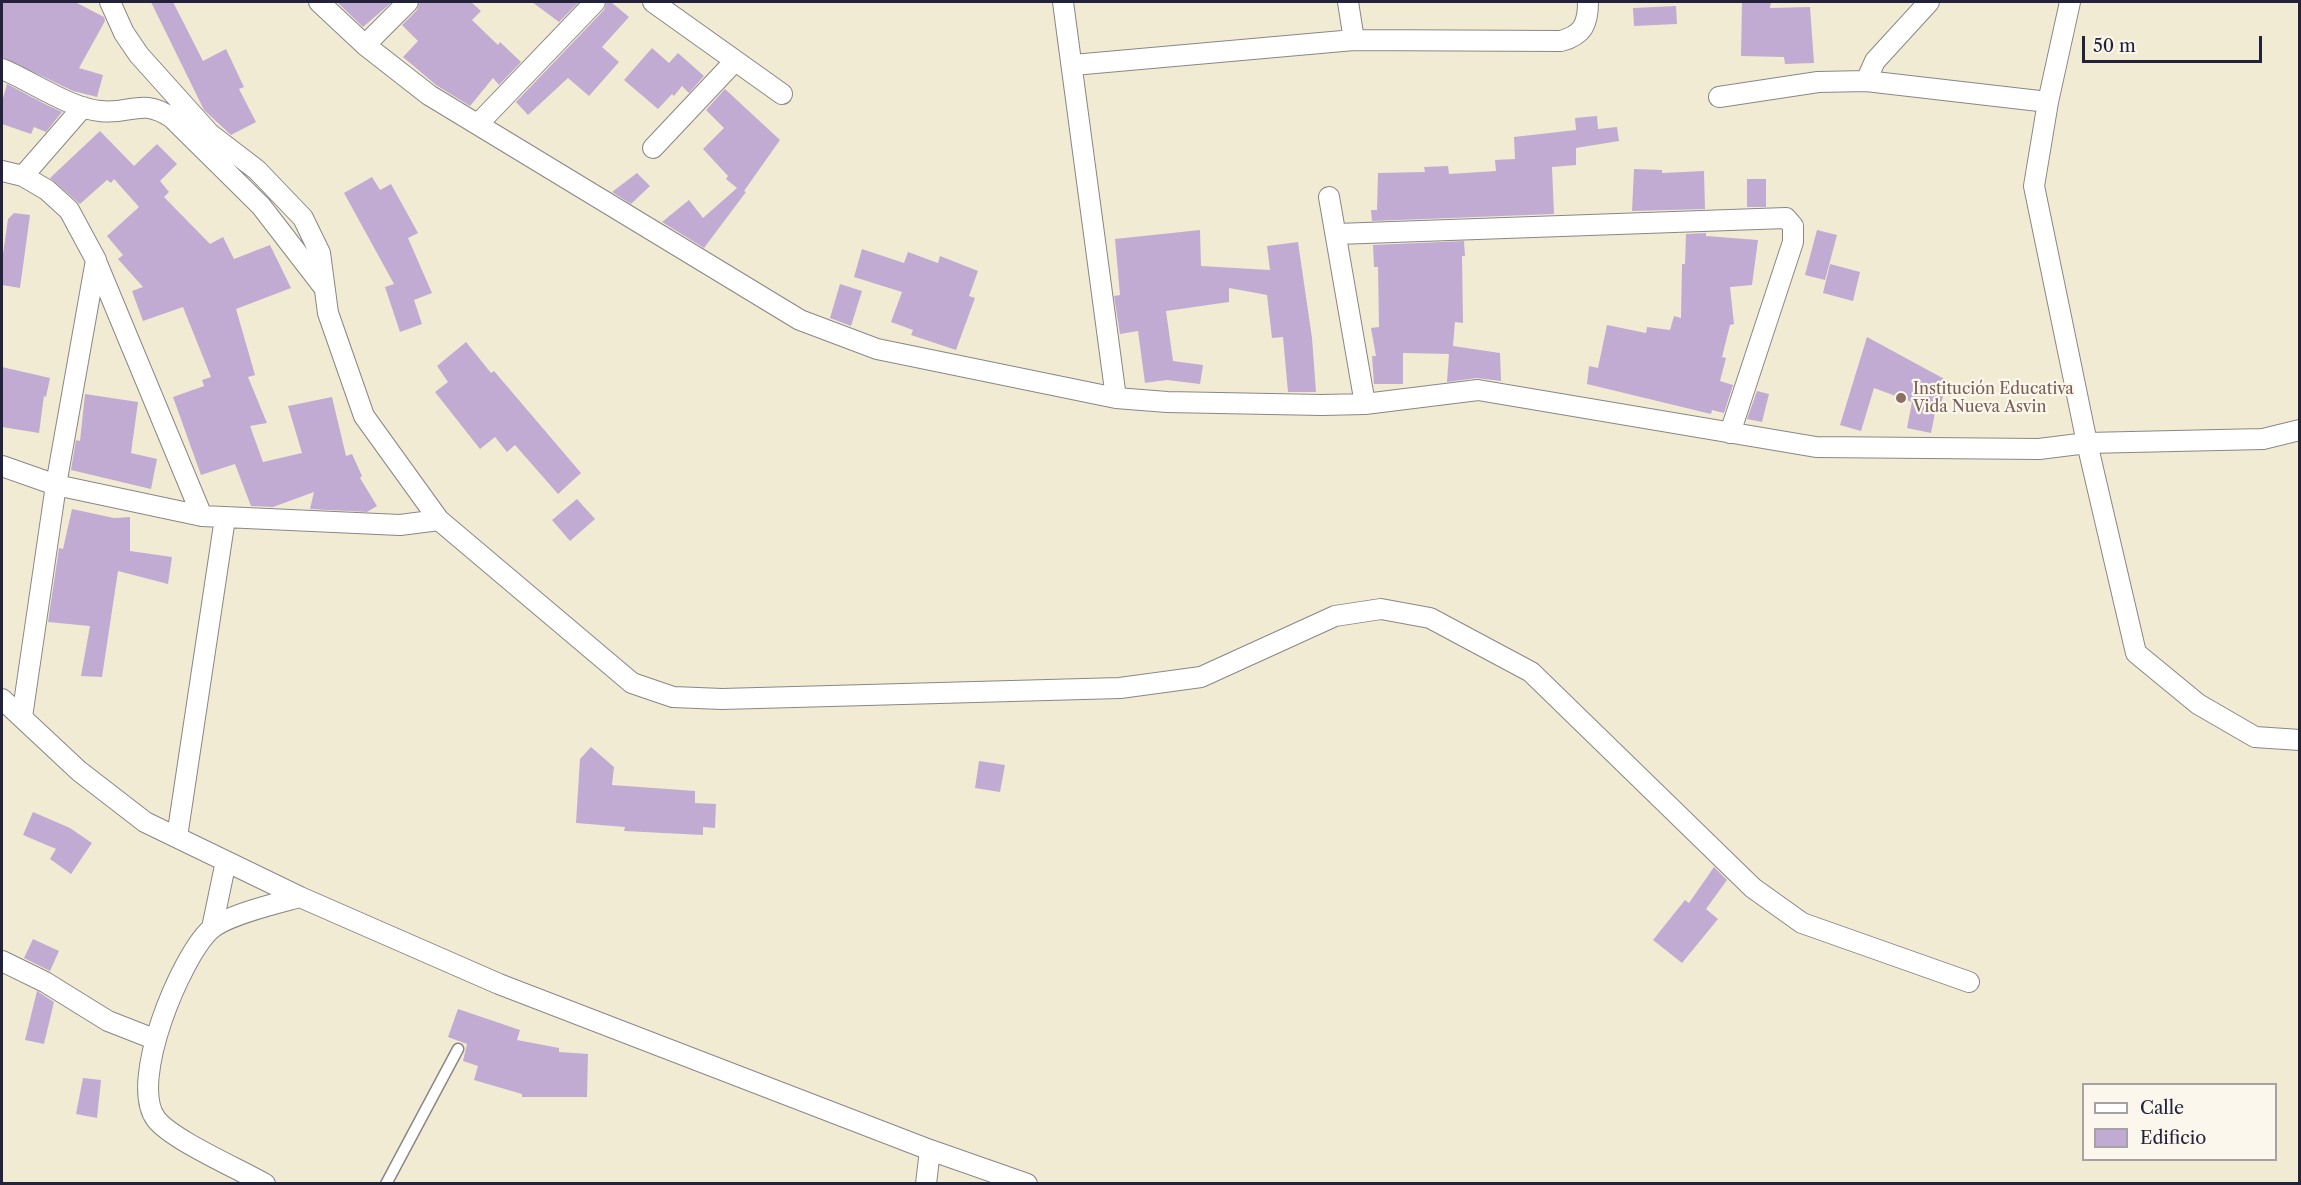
<!DOCTYPE html>
<meta charset="utf-8">
<style>
body{margin:0}
#map{position:relative;width:2301px;height:1185px;overflow:hidden;background:#f2ebd3;font-family:"Libre Caslon Text",serif}
canvas{display:block}
.frame{position:absolute;inset:0;border:3px solid #22223b;pointer-events:none}
.legend{position:absolute;left:2082px;top:1083px;width:195px;height:78px;box-sizing:border-box;background:#fbf7ec;border:2px solid #a4a2a5;margin:0;padding:8px 10px;list-style:none;font-size:18px;color:#22223b}
.legend li{display:flex;align-items:center;gap:12px;height:30px}
.legend b{width:30px;border:2px solid #a4a2a5}
.scale{position:absolute;left:2082px;top:36px;width:180px;height:27px;box-sizing:border-box;border:3px solid #22223b;border-top:0;padding-left:8px;font-size:18px;line-height:21px;white-space:nowrap;color:#22223b;-webkit-text-stroke:4px #fbf7ec;paint-order:stroke}
</style>
<div id="map">
<canvas width="2301" height="1185"></canvas>
<div class="frame"></div>
<ul class="legend">
<li><b style="height:8px;background:#fff"></b>Calle</li>
<li><b style="height:16px;background:#c1abd3"></b>Edificio</li>
</ul>
<div class="scale">50 m</div>
</div>
<script>
const g = document.querySelector('canvas').getContext('2d');
g.lineJoin = 'round';
function paint(path, color) { g.fillStyle = color; g.fill(path, 'evenodd'); }
function strokePath(path, color, width, dash) { g.strokeStyle = color; g.lineWidth = width; g.lineCap = dash ? 'butt' : 'round'; g.setLineDash(dash || []); g.stroke(path); }
function write(font, color, halo, rows, align = 'center') {
  g.font = font + ' "Libre Caslon Text",serif'; g.lineWidth = 4.5; g.setLineDash([]); g.textBaseline = 'middle'; g.strokeStyle = halo; g.fillStyle = color; for (const [text, x, y, turn = 0] of rows) {
    g.save(); g.translate(x, y); g.rotate((+turn || 0) * Math.PI / 180); g.textAlign = isNaN(turn) ? turn : align; if (halo) g.strokeText(text, 0, 0); g.fillText(text, 0, 0); g.restore();
  }
}
const building = new Path2D(`
 M 2,2 L 75,2 L 104,17 L 105,21 L 79,68 L 103,75 L 97,97 L 73,91 L 2,57 Z
 M 151,2 L 173,2 L 203,61 L 226,49 L 244,87 L 239,89 L 256,122 L 231,135 L 204,110 Z
 M 337,2 L 392,2 L 363,27 Z
 M 420,2 L 471,2 L 481,11 L 472,20 L 498,45 L 500,42 L 521,62 L 499,85 L 493,78 L 470,106 L 436,85 L 403,57 L 418,41 L 402,25 L 417,10 Z
 M 532,2 L 579,2 L 559,22 Z
 M 607,2 L 611,2 L 629,17 L 602,47 L 619,62 L 589,96 L 568,78 L 528,115 L 516,102 L 604,10 Z
 M 1742,2 L 1771,2 L 1770,8 L 1810,7 L 1814,63 L 1785,64 L 1784,57 L 1741,56 Z
 M 1676,6 L 1677,24 L 1634,26 L 1633,8 Z
 M 652,48 L 669,63 L 678,53 L 704,76 L 689,93 L 682,86 L 674,96 L 672,94 L 658,109 L 624,80 Z
 M 7,84 L 45,104 L 62,112 L 46,132 L 34,127 L 31,134 L 2,124 L 2,102 Z
 M 725,89 L 780,140 L 744,191 L 746,192 L 704,248 L 662,222 L 689,200 L 703,218 L 737,188 L 726,179 L 728,176 L 703,149 L 724,128 L 706,110 Z
 M 1597,116 L 1598,129 L 1617,127 L 1619,141 L 1576,148 L 1576,165 L 1552,167 L 1554,214 L 1372,221 L 1371,210 L 1377,210 L 1378,173 L 1425,172 L 1424,167 L 1448,166 L 1449,174 L 1496,171 L 1495,160 L 1515,159 L 1514,137 L 1576,130 L 1575,118 Z
 M 100,131 L 134,166 L 157,144 L 177,164 L 160,181 L 169,192 L 164,197 L 210,244 L 223,237 L 234,259 L 270,245 L 291,288 L 236,309 L 255,375 L 248,377 L 267,423 L 250,426 L 263,462 L 302,453 L 288,406 L 332,397 L 346,456 L 352,454 L 362,476 L 360,478 L 377,506 L 367,512 L 310,509 L 314,492 L 273,507 L 251,506 L 235,464 L 201,475 L 173,397 L 204,386 L 202,380 L 211,377 L 183,307 L 143,321 L 132,291 L 143,287 L 118,259 L 123,255 L 107,236 L 139,207 L 114,179 L 111,183 L 107,180 L 80,204 L 50,178 Z
 M 1634,169 L 1662,170 L 1662,173 L 1704,171 L 1705,209 L 1632,211 Z
 M 637,173 L 650,186 L 631,204 L 612,192 Z
 M 372,177 L 380,190 L 391,184 L 418,233 L 408,238 L 432,293 L 414,300 L 422,324 L 400,332 L 385,287 L 394,284 L 344,193 Z
 M 1747,179 L 1766,179 L 1766,207 L 1747,207 Z
 M 14,213 L 30,215 L 20,288 L 2,285 L 2,261 L 8,219 Z
 M 1200,230 L 1201,266 L 1270,270 L 1267,246 L 1298,242 L 1312,338 L 1316,392 L 1288,392 L 1283,337 L 1272,338 L 1267,295 L 1229,288 L 1229,302 L 1166,311 L 1173,361 L 1203,365 L 1200,384 L 1167,380 L 1145,383 L 1138,331 L 1120,334 L 1114,296 L 1120,295 L 1115,239 Z
 M 1817,230 L 1837,235 L 1825,280 L 1805,275 Z
 M 1706,233 L 1706,236 L 1758,240 L 1752,285 L 1730,287 L 1734,324 L 1730,325 L 1722,357 L 1726,358 L 1720,381 L 1733,385 L 1724,413 L 1712,410 L 1711,414 L 1587,384 L 1589,366 L 1598,368 L 1607,325 L 1646,333 L 1647,327 L 1670,330 L 1674,316 L 1681,318 L 1682,264 L 1685,264 L 1686,234 Z
 M 1464,241 L 1465,256 L 1462,256 L 1463,323 L 1455,322 L 1453,346 L 1500,353 L 1501,381 L 1477,378 L 1447,382 L 1449,354 L 1403,353 L 1403,384 L 1374,384 L 1372,356 L 1376,356 L 1371,328 L 1379,327 L 1378,267 L 1374,267 L 1373,245 Z
 M 862,249 L 904,263 L 908,252 L 938,263 L 940,256 L 978,271 L 969,296 L 975,298 L 956,350 L 911,335 L 913,330 L 891,322 L 902,292 L 854,277 Z
 M 1830,264 L 1860,272 L 1853,301 L 1823,293 Z
 M 840,284 L 862,291 L 851,326 L 830,318 Z
 M 1867,337 L 1948,381 L 1939,409 L 1936,408 L 1931,433 L 1907,428 L 1912,402 L 1874,388 L 1861,431 L 1840,425 Z
 M 466,342 L 491,373 L 494,371 L 581,473 L 558,494 L 515,445 L 507,452 L 495,437 L 480,449 L 435,392 L 448,382 L 437,366 Z
 M 2,367 L 50,378 L 46,397 L 44,396 L 39,433 L 2,427 Z
 M 1757,391 L 1769,394 L 1762,422 L 1747,419 Z
 M 85,394 L 138,402 L 131,453 L 157,459 L 151,489 L 71,470 L 76,440 L 80,441 Z
 M 577,499 L 595,519 L 570,541 L 552,520 Z
 M 72,509 L 114,518 L 130,517 L 130,551 L 172,557 L 168,584 L 118,571 L 102,677 L 81,676 L 90,626 L 48,622 L 59,548 L 63,549 Z
 M 591,747 L 614,767 L 612,785 L 695,791 L 695,803 L 716,804 L 715,828 L 703,827 L 703,835 L 624,831 L 625,827 L 576,823 L 580,759 Z
 M 979,761 L 1005,765 L 1000,792 L 975,788 Z
 M 33,812 L 70,828 L 92,843 L 71,874 L 50,859 L 56,849 L 23,835 Z
 M 1714,867 L 1727,880 L 1706,909 L 1718,919 L 1682,963 L 1653,940 L 1685,900 L 1689,903 Z
 M 33,939 L 59,951 L 50,971 L 24,958 Z
 M 37,991 L 54,1002 L 44,1044 L 25,1040 Z
 M 458,1009 L 520,1030 L 517,1040 L 559,1048 L 559,1052 L 588,1054 L 587,1097 L 522,1097 L 522,1094 L 474,1080 L 478,1066 L 463,1061 L 467,1044 L 448,1037 Z
 M 83,1078 L 101,1080 L 97,1118 L 76,1114 Z`);
const lane = new Path2D(`
 M 386,1184 L 458,1049`);
const street = new Path2D(`
 M 110,2 L 124,33 L 139,55 L 210,134 L 257,170 L 303,218 L 320,253 L 328,313 L 364,416 L 439,520 L 632,683 L 673,697 L 722,699 L 1120,688 L 1201,677 L 1335,616 L 1381,609 L 1430,618 L 1531,672 L 1753,888 L 1802,923 L 1969,982
 M 319,2 L 365,45 L 429,95 L 800,320 L 877,349 L 1116,398 L 1167,402 L 1322,405 L 1365,404 L 1478,390 L 1816,447 L 2039,449 L 2087,443 L 2263,439 L 2300,430
 M 653,2 L 782,94
 M 1063,2 L 1116,398
 M 1348,2 L 1354,40
 M 2070,2 L 2048,102 L 2034,186 L 2087,443 L 2136,653 L 2198,704 L 2255,737 L 2300,740
 M 365,45 L 408,2
 M 1073,65 L 1354,40 L 1561,41 C 1583,35 1588,24 1588,2
 M 2,69 C 31,81 69,108 100,111 C 131,115 141,97 172,118 L 261,206 L 322,285
 M 1866,81 L 1875,61 L 1929,2
 M 1719,97 L 1818,82 L 1866,81 L 2048,102
 M 478,124 L 595,2
 M 653,148 L 734,62
 M 2,171 L 23,176 L 47,190 L 69,210 L 96,260 L 56,485 L 22,717
 M 23,176 L 83,107
 M 1329,197 L 1365,404
 M 1337,234 L 1786,218 L 1793,226 L 1793,242 L 1730,433
 M 96,261 L 202,516
 M 2,466 L 56,485 L 202,516 L 400,525 L 439,520
 M 2,699 L 79,771 L 145,822 L 300,897 L 499,984 L 930,1150 L 1027,1184
 M 177,837 L 225,518
 M 212,928 L 226,861
 M 2,961 L 45,982 L 108,1021 L 154,1039
 M 265,1184 C 239,1169 172,1140 156,1119 C 128,1082 181,957 210,930 C 226,915 278,903 300,897
 M 926,1184 L 930,1150`);
const markers = [
 [1901,398,6,"#8d6e63"]
];
const educationNames = [
 ["Institución Educativa",1913,389],
 ["Vida Nueva Asvin",1913,407]
];
paint(building, '#c1abd3');
strokePath(lane, '#8a8687', 13);
strokePath(street, '#8a8687', 22);
strokePath(lane, '#fff', 10);
strokePath(street, '#fff', 20);
for (const [x, y, r, color] of markers) { const dot = new Path2D(); dot.arc(x, y, r, 0, 2 * Math.PI); g.fillStyle = color; g.fill(dot); strokePath(dot, '#fbf7ec', 2); }
write('16px', '#785e54', '#fbf7ec', educationNames, 'left');
</script>
